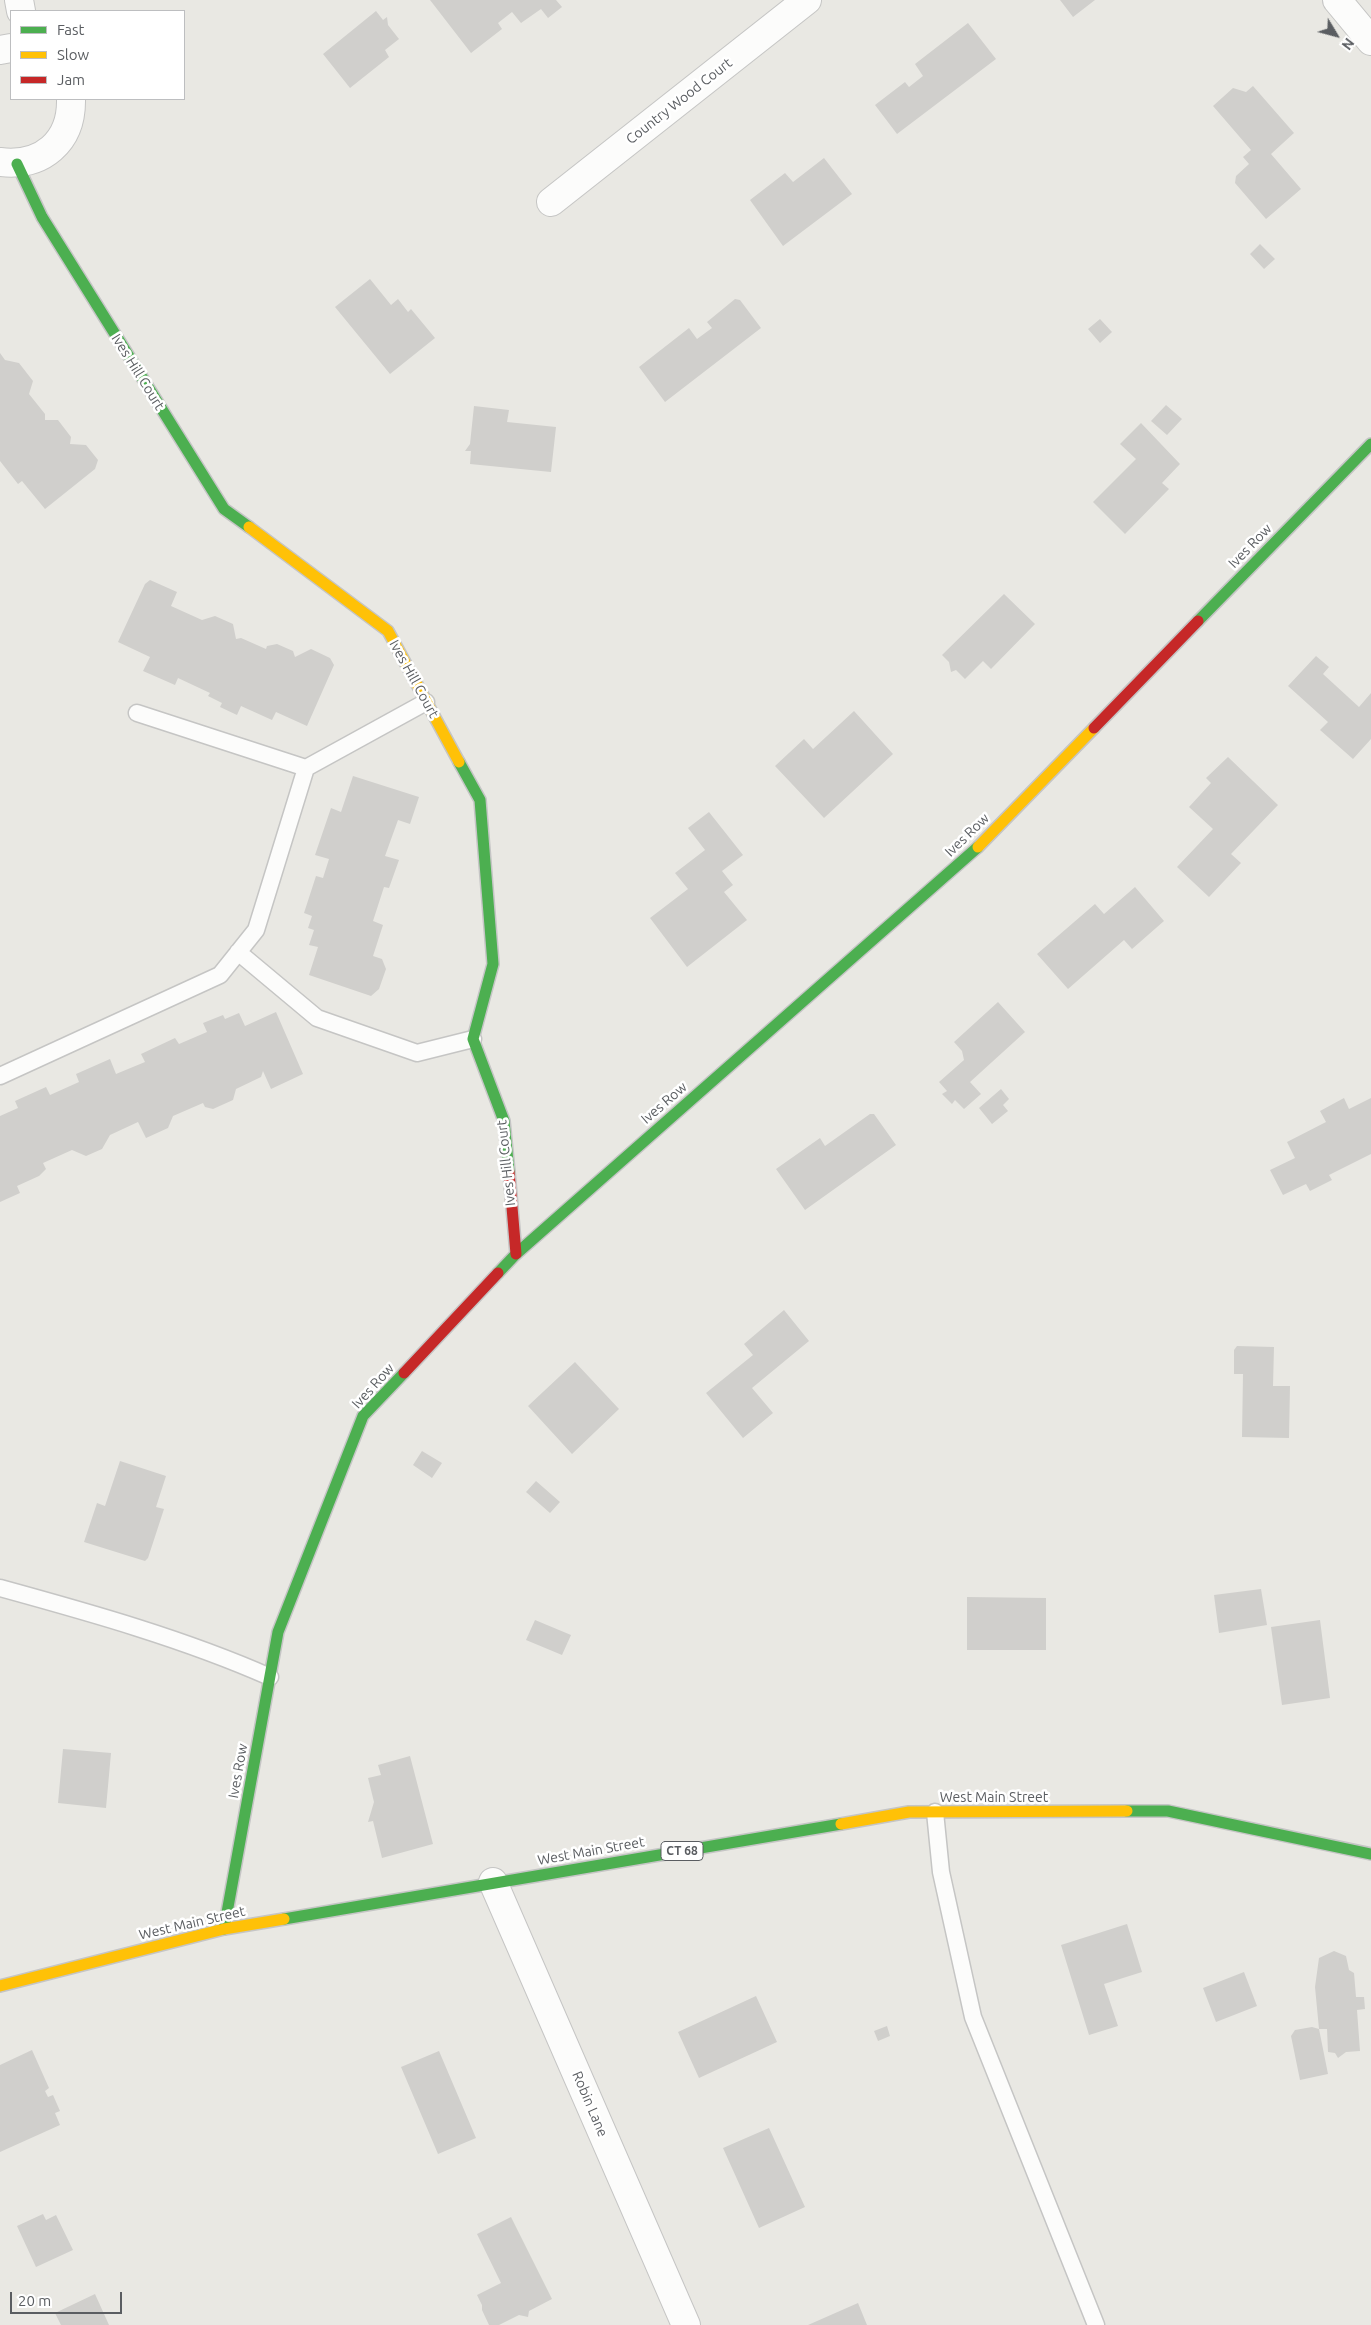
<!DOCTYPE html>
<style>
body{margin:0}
#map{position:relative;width:1371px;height:2325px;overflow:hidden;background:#e9e8e3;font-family:Ubuntu,sans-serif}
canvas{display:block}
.legend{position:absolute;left:10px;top:10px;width:175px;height:90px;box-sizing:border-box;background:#fff;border:1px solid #bdbec0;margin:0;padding:6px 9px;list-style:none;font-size:15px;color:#5a5d61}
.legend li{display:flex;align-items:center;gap:10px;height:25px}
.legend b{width:25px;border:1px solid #bdbec0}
.north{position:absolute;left:1311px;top:10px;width:50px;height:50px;-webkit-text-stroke:4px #fff;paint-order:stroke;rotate:127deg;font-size:14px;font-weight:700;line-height:20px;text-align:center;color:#5a5d61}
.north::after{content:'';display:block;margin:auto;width:18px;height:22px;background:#5a5d61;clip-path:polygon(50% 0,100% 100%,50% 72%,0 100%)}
.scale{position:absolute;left:10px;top:2292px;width:112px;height:22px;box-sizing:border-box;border:2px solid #5a5d61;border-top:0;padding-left:6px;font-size:15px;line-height:18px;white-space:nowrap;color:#5a5d61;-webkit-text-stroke:4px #fff;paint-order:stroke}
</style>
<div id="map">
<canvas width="1371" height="2325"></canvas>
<ul class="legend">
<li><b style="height:6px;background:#4caf50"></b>Fast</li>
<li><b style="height:6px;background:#ffc107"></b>Slow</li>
<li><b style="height:6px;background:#c62828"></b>Jam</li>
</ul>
<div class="north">N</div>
<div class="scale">20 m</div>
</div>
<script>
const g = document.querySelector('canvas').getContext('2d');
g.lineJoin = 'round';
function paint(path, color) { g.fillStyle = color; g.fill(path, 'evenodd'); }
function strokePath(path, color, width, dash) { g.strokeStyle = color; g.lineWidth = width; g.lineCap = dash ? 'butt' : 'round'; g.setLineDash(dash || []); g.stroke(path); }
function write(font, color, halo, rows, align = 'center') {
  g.font = font + ' Ubuntu,sans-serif'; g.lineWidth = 5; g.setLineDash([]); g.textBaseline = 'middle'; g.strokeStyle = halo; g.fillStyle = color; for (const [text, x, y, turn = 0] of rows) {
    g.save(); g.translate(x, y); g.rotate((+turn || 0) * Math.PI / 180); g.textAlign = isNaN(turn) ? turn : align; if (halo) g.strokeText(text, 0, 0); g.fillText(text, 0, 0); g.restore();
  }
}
const building = new Path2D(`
 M 430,0 L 556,0 L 562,7 L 548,18 L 541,9 L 521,23 L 512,12 L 498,23 L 502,29 L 471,53 Z
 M 1060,0 L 1095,0 L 1073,17 Z
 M 376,11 L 383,20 L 387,17 L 388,25 L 399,39 L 385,50 L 389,57 L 350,88 L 323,54 Z
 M 968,23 L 996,59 L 897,134 L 875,105 L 905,82 L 909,87 L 923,76 L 915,64 Z
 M 1253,86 L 1294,133 L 1271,154 L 1301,189 L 1266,219 L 1235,183 L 1236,176 L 1249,164 L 1243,157 L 1251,150 L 1213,106 L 1233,88 L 1246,92 Z
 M 824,158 L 852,194 L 783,246 L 750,200 L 785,173 L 793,182 Z
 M 1260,244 L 1275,259 L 1264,269 L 1250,254 Z
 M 370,279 L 391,305 L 398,299 L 408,312 L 411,309 L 435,338 L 390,374 L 335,307 Z
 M 735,299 L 740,300 L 761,328 L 665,402 L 639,367 L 689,328 L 697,339 L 712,328 L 707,322 Z
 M 1100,319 L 1112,332 L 1100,343 L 1088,329 Z
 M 0,353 L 5,360 L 19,363 L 33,381 L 29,394 L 45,414 L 45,420 L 58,420 L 71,437 L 70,444 L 86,445 L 98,460 L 95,469 L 45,509 L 22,481 L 18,484 L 0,461 Z
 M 1166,405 L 1182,419 L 1167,435 L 1151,421 Z
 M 474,406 L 509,410 L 507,422 L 556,427 L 551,472 L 470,464 L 471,451 L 465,451 L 470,444 Z
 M 1141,423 L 1180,464 L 1162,483 L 1169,489 L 1125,534 L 1093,502 L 1136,459 L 1120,444 Z
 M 150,580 L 177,592 L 171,606 L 202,620 L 215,616 L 233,624 L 236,639 L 241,638 L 266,649 L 267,646 L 277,644 L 293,651 L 295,657 L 311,649 L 330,658 L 334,665 L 307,726 L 276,712 L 272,720 L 241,706 L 237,715 L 220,707 L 222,703 L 208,696 L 210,693 L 178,678 L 175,685 L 143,671 L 150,657 L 118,642 L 145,584 Z
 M 1004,594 L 1035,624 L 991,669 L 983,661 L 965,679 L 956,670 L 951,672 L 949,662 L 942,655 Z
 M 1316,656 L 1329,667 L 1323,674 L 1359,707 L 1371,693 L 1371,739 L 1353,759 L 1320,730 L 1328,722 L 1288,686 Z
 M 854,711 L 893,754 L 824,818 L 775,766 L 804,739 L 813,749 Z
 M 1228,757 L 1278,805 L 1231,854 L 1241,863 L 1209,897 L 1177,867 L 1213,829 L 1189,807 L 1211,783 L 1206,778 Z
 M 353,776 L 419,797 L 410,824 L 398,820 L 385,856 L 399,860 L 389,888 L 384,887 L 373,921 L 383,925 L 373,956 L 382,959 L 386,969 L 379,989 L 371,996 L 309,975 L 318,947 L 309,945 L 314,930 L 308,928 L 312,916 L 304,913 L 316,876 L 323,878 L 329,859 L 315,855 L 331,808 L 341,812 Z
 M 709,812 L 743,855 L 722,871 L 733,885 L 724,892 L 747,920 L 687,967 L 650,918 L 688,889 L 675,873 L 705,850 L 688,828 Z
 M 1135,887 L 1164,921 L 1132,949 L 1124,940 L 1068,989 L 1037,954 L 1095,904 L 1104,914 Z
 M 998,1002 L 1025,1032 L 970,1082 L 981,1094 L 964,1109 L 955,1100 L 952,1104 L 942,1094 L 947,1091 L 939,1082 L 964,1060 L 962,1051 L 954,1042 Z
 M 276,1012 L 303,1074 L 271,1089 L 263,1071 L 261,1077 L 236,1089 L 233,1100 L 213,1109 L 205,1107 L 203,1103 L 173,1116 L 168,1128 L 146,1138 L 138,1122 L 110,1135 L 102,1149 L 86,1156 L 72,1150 L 43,1163 L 46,1169 L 39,1176 L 17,1186 L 20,1193 L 0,1202 L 0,1116 L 18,1108 L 15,1101 L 46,1087 L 50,1095 L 79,1082 L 76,1074 L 110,1059 L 116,1074 L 145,1062 L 141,1054 L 175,1038 L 179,1044 L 207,1032 L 203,1023 L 223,1015 L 225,1019 L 239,1013 L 245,1026 Z
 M 1001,1089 L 1009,1099 L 1003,1105 L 1008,1111 L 992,1124 L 979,1108 Z
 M 1344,1098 L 1349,1109 L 1371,1098 L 1371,1154 L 1329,1175 L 1332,1180 L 1310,1191 L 1306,1184 L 1283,1195 L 1270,1170 L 1295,1158 L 1287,1142 L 1326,1122 L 1320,1111 Z
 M 870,1114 L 874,1114 L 896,1145 L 805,1210 L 776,1169 L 820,1138 L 825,1146 Z
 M 784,1310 L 809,1341 L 752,1388 L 773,1413 L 743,1438 L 706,1393 L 753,1355 L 744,1344 Z
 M 1237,1346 L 1274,1347 L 1273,1386 L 1290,1386 L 1289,1438 L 1242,1437 L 1243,1374 L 1234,1374 L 1234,1350 Z
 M 575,1362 L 619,1409 L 572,1454 L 528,1406 Z
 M 422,1451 L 442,1463 L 432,1478 L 413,1465 Z
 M 120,1461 L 166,1476 L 156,1507 L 164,1509 L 148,1558 L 145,1561 L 84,1542 L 97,1503 L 105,1506 Z
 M 536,1481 L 560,1502 L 550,1513 L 526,1492 Z
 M 1261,1589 L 1267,1625 L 1219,1633 L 1214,1595 Z
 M 967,1597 L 1046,1598 L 1046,1650 L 967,1650 Z
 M 535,1620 L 571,1635 L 562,1655 L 526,1640 Z
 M 1320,1620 L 1330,1698 L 1282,1705 L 1271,1627 Z
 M 63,1749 L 111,1753 L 106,1808 L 58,1803 Z
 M 410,1756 L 433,1844 L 382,1858 L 373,1821 L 368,1822 L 374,1802 L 368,1778 L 381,1775 L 378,1765 Z
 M 1127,1924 L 1142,1972 L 1104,1984 L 1118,2026 L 1089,2035 L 1061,1945 Z
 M 1334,1951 L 1346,1956 L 1349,1970 L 1354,1973 L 1356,1997 L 1364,1997 L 1365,2009 L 1357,2010 L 1360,2051 L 1346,2052 L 1338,2058 L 1335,2053 L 1328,2052 L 1327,2029 L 1319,2029 L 1315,1987 L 1319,1958 Z
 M 1244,1972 L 1257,2006 L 1216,2022 L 1203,1988 Z
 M 756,1996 L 777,2042 L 699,2078 L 678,2032 Z
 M 887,2026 L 890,2036 L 878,2041 L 874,2031 Z
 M 1312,2027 L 1319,2029 L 1328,2074 L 1300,2080 L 1291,2036 L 1295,2030 Z
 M 32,2050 L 49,2088 L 45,2091 L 48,2097 L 53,2095 L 60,2111 L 55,2113 L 60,2125 L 0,2152 L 0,2065 Z
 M 439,2051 L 476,2138 L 438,2154 L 401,2067 Z
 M 769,2128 L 805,2207 L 759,2228 L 723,2148 Z
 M 43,2214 L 46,2220 L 56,2215 L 73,2250 L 36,2267 L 17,2226 Z
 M 511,2217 L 552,2299 L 529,2311 L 528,2317 L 519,2315 L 499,2325 L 489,2325 L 482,2310 L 482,2305 L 477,2295 L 501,2283 L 477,2234 Z
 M 95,2294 L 109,2325 L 61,2325 L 55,2313 Z
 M 858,2303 L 867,2325 L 808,2325 Z`);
const lane = new Path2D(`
 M 137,713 L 306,768
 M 238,952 L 317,1018 L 417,1053 L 473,1039
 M 0,1076 L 220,975 L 256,930 L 306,768 L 426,702
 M 0,1588 C 91,1613 184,1639 270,1677
 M 935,1812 L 941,1872 L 973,2017 L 1096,2325`);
const street = new Path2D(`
 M 19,0 L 21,11
 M 1337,0 L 1371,41
 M 0,50 L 11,48
 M 0,162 C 42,167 72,142 71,99
 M 551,202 L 807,0
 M 493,1882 L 686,2325`);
const fast = new Path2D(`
 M 17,164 L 42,217 L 224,509 L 249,527
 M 1198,621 L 1371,444
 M 459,762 L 480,800 L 493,964 L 473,1039 L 504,1121 L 509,1172
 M 498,1273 L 516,1254 L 978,847
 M 1127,1811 L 1168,1811 L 1371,1854
 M 284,1919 L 841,1824
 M 224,1929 L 278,1632 L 363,1416 L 404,1373`);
const slow = new Path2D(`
 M 249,527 L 388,631 L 459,762
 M 978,847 L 1094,728
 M 841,1824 L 909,1812 L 1127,1811
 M 0,1986 L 224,1929 L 284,1919`);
const jam = new Path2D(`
 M 1094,728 L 1198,621
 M 509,1172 L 516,1254
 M 404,1373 L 498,1273`);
const shields = [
 [682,1851,42]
];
const shieldNames = [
 ["CT 68",682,1851]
];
const streetNames = [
 ["Country Wood Court",679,101,-38],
 ["Ives Hill Court",138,372,58],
 ["Ives Row",1250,546,-46],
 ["Ives Hill Court",414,679,61],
 ["Ives Row",967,835,-44],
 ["Ives Row",664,1103,-41],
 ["Ives Hill Court",506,1163,-96],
 ["Ives Row",373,1386,-48],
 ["Ives Row",238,1771,-80],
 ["West Main Street",994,1797],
 ["West Main Street",591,1851,-10],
 ["West Main Street",192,1923,-13],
 ["Robin Lane",590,2104,67]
];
paint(building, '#d0cfcc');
strokePath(lane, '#c5c5c4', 19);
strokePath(street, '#c5c5c4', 30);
strokePath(fast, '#c5c5c5', 14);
strokePath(slow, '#c5c5c5', 14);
strokePath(jam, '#c5c5c5', 14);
strokePath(lane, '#fcfcfb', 16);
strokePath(street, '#fcfcfb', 28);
strokePath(fast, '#4caf50', 11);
strokePath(slow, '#ffc107', 11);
strokePath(jam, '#c62828', 11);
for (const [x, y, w] of shields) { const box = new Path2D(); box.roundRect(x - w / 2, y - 9.5, w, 19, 4); g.fillStyle = '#fff'; g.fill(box); strokePath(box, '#5a5d61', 1); }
write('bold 12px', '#5a5d61', null, shieldNames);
write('14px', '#5a5d61', '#fff', streetNames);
</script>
